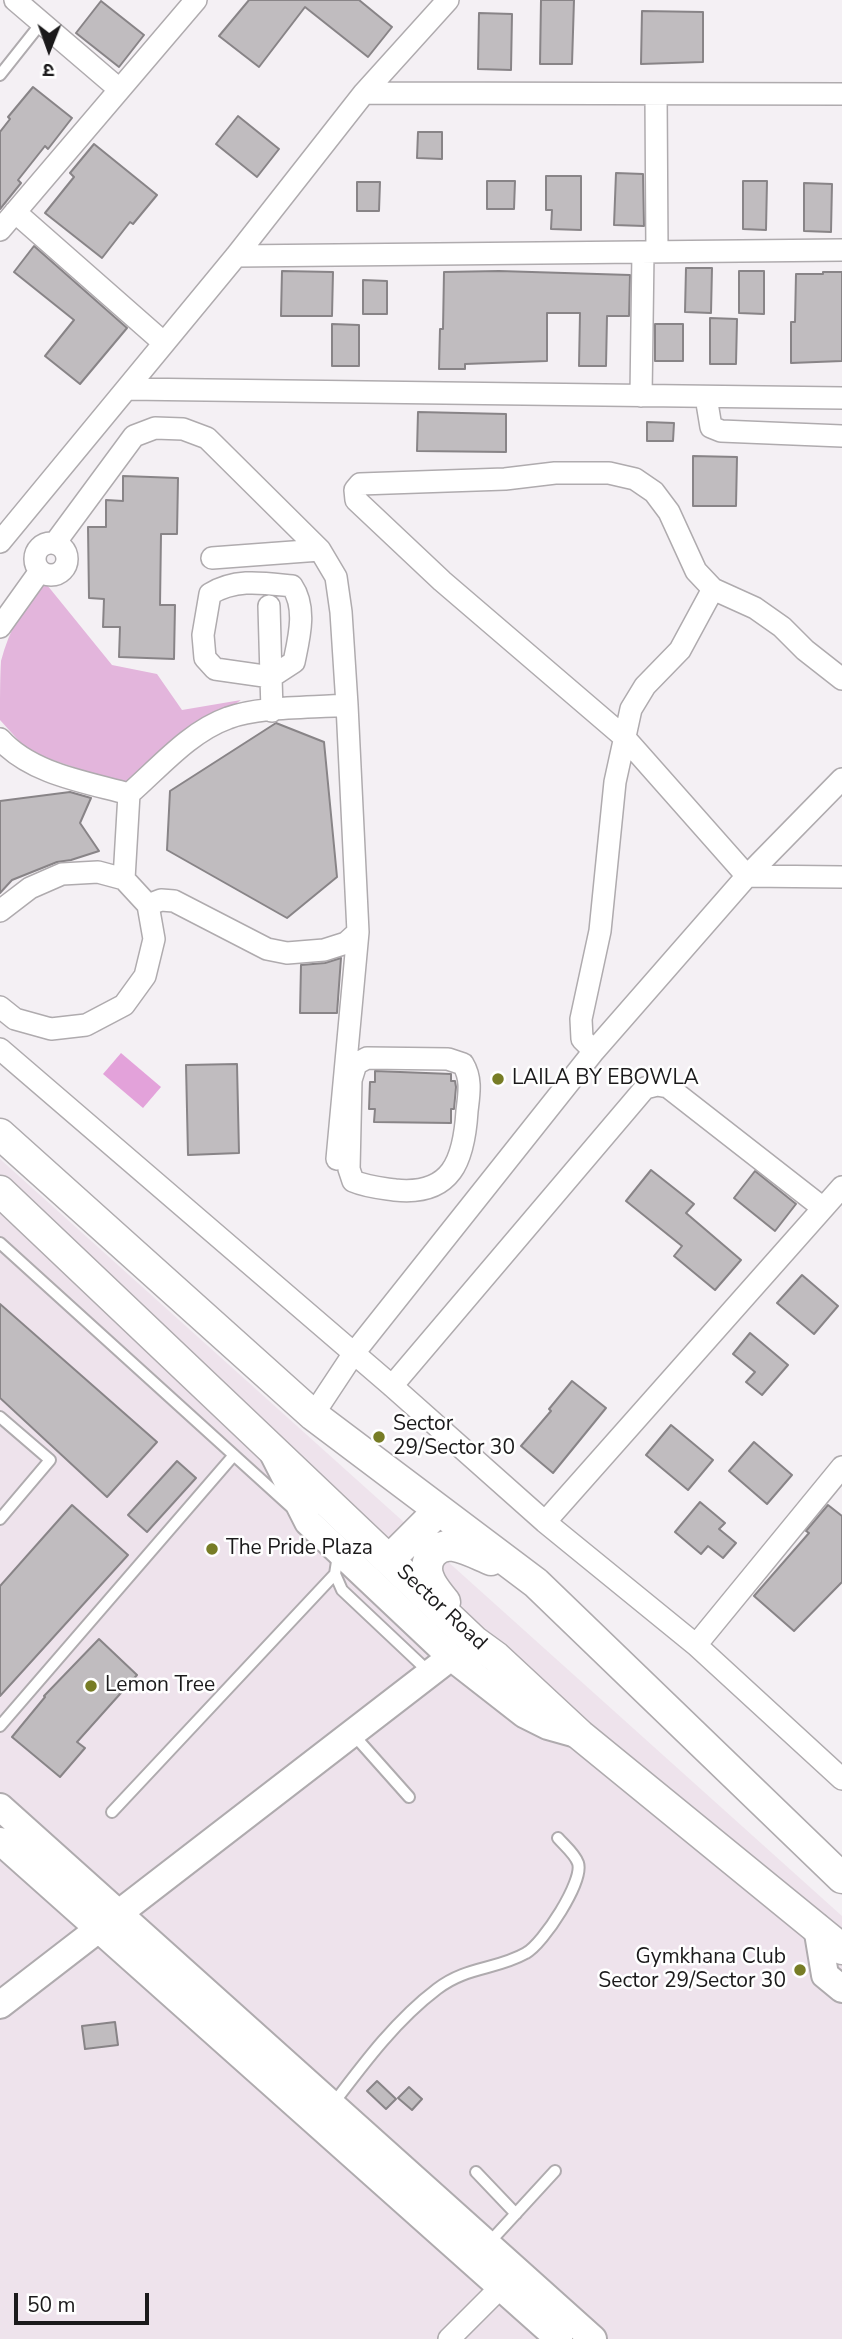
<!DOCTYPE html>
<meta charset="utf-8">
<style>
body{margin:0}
#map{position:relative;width:842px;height:2339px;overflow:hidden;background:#f4f0f4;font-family:"Nunito Sans","Noto Sans Devanagari",sans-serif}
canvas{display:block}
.north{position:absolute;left:14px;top:14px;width:70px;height:70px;-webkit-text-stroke:5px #fff;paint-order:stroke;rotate:181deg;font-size:19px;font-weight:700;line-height:28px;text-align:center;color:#1b1a1b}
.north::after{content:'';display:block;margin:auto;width:24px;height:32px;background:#1b1a1b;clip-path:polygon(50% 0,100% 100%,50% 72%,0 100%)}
.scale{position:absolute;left:14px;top:2293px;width:135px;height:32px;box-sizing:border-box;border:4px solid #1b1a1b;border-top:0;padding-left:9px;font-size:21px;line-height:24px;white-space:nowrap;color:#1b1a1b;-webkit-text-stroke:5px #fff;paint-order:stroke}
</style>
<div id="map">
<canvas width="842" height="2339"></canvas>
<div class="north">उ</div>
<div class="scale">50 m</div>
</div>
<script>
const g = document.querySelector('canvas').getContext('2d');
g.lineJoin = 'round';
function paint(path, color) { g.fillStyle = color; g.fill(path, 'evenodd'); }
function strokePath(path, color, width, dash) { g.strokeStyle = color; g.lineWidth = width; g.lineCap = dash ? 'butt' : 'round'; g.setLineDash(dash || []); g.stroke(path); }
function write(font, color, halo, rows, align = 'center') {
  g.font = font + ' "Nunito Sans",sans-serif'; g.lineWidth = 5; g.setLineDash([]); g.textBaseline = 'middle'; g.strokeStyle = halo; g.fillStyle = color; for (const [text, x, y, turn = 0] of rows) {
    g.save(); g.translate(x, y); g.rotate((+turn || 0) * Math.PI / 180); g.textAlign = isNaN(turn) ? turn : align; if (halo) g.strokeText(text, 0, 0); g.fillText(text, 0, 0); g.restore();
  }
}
const built = new Path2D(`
 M 0,1159 L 842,1916 L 842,2339 L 0,2339 Z`);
const green = new Path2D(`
 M 43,580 L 112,665 L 157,674 L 182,710 L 241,700 L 124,784 L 29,752 L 0,720 C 0,702 0,678 1,661 C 9,630 24,605 43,580 Z`);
const water = new Path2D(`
 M 121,1053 L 161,1087 L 143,1108 L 103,1074 Z`);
const building = new Path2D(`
 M 249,0 L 359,0 L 392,27 L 368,57 L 305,7 L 259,67 L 219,36 Z
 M 541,0 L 574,0 L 572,64 L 540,64 Z
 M 101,1 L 144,35 L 119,67 L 76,33 Z
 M 642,11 L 703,12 L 703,62 L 641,64 Z
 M 479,13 L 512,14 L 511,70 L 478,69 Z
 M 33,87 L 72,118 L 48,149 L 45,146 L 18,180 L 21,183 L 0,209 L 0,132 L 10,119 L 8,117 Z
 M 238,116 L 279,149 L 257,177 L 216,144 Z
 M 418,132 L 442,132 L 442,159 L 417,158 Z
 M 94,144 L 157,195 L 133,224 L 130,222 L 102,258 L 45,213 L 74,177 L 70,173 Z
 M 616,173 L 643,174 L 644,226 L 614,225 Z
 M 546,176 L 581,176 L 581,230 L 551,229 L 552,210 L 546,210 Z
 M 487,181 L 515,181 L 514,209 L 487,209 Z
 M 743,181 L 767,181 L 766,230 L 743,229 Z
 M 357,182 L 380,182 L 379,211 L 357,211 Z
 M 804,183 L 832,184 L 831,232 L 804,231 Z
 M 34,246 L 127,328 L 80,384 L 45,356 L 74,320 L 14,272 Z
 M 686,268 L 712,268 L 711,313 L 685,312 Z
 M 282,271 L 333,272 L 332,316 L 281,316 Z
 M 499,271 L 630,275 L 629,316 L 607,316 L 606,366 L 579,366 L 580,313 L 547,313 L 547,361 L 465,364 L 465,369 L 439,369 L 440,329 L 443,329 L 444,272 Z
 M 739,271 L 764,271 L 764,314 L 739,313 Z
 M 823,272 L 842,272 L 842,361 L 791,363 L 791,322 L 795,322 L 796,274 L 823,274 Z
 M 363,280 L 387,281 L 387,314 L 363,314 Z
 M 710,318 L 737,319 L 736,364 L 710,364 Z
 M 332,324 L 359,325 L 359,366 L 332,366 Z
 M 655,324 L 683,324 L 683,361 L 655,361 Z
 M 418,412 L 506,414 L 506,452 L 417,451 Z
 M 647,422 L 674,423 L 673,441 L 647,441 Z
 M 693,456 L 737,457 L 736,506 L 693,506 Z
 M 123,476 L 178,478 L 177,534 L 161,534 L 160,605 L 175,605 L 174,659 L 119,657 L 120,627 L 103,627 L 104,599 L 89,598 L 88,527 L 106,527 L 106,500 L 123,501 Z
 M 276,723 L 324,742 L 337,877 L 287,918 L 167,850 L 170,791 Z
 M 70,792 L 91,798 L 80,823 L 99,851 L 71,860 L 57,862 L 12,880 L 0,893 L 0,801 Z
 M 341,958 L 337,1013 L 300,1013 L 301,965 L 325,963 Z
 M 237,1064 L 239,1153 L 188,1155 L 186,1065 Z
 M 375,1071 L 451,1074 L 451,1081 L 455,1081 L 456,1087 L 454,1109 L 451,1109 L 451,1123 L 374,1122 L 375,1109 L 369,1109 L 370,1082 L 375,1082 Z
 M 651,1170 L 694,1204 L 686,1213 L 741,1260 L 715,1290 L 674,1256 L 682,1246 L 626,1201 Z
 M 755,1171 L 796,1204 L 775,1231 L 734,1198 Z
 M 802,1275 L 838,1306 L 814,1334 L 777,1303 Z
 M 0,1304 L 157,1442 L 107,1497 L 0,1398 Z
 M 750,1333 L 788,1365 L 762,1395 L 746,1382 L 755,1372 L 733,1354 Z
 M 572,1381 L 606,1408 L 553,1473 L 521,1446 L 551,1411 L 549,1409 Z
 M 671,1425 L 713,1460 L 688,1490 L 646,1455 Z
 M 754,1442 L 792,1475 L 767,1504 L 729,1471 Z
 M 177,1461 L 196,1478 L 147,1532 L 128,1515 Z
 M 700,1502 L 725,1523 L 719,1529 L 736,1543 L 723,1558 L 708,1546 L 701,1554 L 675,1532 Z
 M 72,1505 L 128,1555 L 0,1696 L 0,1586 Z
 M 828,1505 L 842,1516 L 842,1582 L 794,1631 L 754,1596 L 809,1533 L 806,1531 Z
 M 99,1639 L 137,1675 L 77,1742 L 85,1748 L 60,1777 L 12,1737 L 45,1697 L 44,1696 Z
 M 115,2022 L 118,2045 L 85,2049 L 82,2026 Z
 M 377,2081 L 396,2099 L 386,2109 L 367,2091 Z
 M 409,2087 L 422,2099 L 412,2110 L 398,2098 Z`);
const service = new Path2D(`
 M 0,75 L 42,22
 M 0,1243 L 290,1506
 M 0,1417 L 50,1460 L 0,1519
 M 335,1574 L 342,1590 L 429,1672
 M 0,1726 L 234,1455
 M 352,1733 L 409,1797
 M 112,1812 L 335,1574 L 338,1555
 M 333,2104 C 364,2063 396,2020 437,1989 C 467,1966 496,1970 526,1953 C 543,1944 584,1881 578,1863 C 575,1854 564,1845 558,1838
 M 476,2172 L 516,2214
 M 487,2245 L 555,2171`);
const minor = new Path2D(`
 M 15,0 L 119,89
 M 364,93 L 842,94
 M 656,94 L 657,252
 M 15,212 L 164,343
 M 0,230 L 196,0
 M 236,256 L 842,250
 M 127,389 L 842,398
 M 641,396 L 643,252
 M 706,397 L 711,427 L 721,431 L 842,436
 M 0,542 L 236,256 L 364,93 L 448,0
 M35 559a16 16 0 1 1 32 0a16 16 0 1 1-32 0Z
 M 55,543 L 134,436 L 155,428 L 183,429 L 207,438 L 320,550 L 336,577 L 341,612 L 347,705 L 358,932 L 337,1159
 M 212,558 L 320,550
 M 713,589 L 755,608 L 782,627 L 805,650 L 842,679
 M 269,606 L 271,677 L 215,669 L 205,658 L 203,635 L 210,594 C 236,578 263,583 292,586 C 307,608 299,638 294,662 L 271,677 L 272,711
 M 0,627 L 40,571
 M 0,739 C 31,774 86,782 129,794 C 159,768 189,732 228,718 C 259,706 313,708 347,705
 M 124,879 L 129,794
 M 148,905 L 161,900 L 174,901 L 267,949 L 287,953 L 324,950 L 346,943 L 358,932
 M 0,911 L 30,888 L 62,874 L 98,872 L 124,879 L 148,905 L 154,939 L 145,976 L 124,1005 L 86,1025 L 51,1029 L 15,1019 L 0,1007
 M 0,1049 L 392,1386 L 545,1522 L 696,1645 L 842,1779
 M 594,1051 L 582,1039 L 581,1019 L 600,931 L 615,782 L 631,709 L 645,686 L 680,650 L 713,589 L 696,571 L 669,512 L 654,492 L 635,479 L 609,473 L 555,473 L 505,479 L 360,484 L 355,490 L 356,500 L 442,581 L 624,737 L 747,876 L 842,877
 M 367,1058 L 448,1059 L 463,1064 C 472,1079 469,1094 467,1111 C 464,1160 452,1196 395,1190 C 381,1188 367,1187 353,1181 L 349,1169 L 351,1080 L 356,1064 Z
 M 392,1386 L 645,1088 L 657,1085 L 668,1087 L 823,1208
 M 313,1415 L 354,1353 L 594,1051 L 747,876 L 842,779
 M 545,1522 L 842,1187
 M 696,1645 L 842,1467
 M 449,2339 L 501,2287`);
const tertiary = new Path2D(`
 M 274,1455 L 308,1522 L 451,1657 L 524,1714 L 548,1726 L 580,1735
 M 0,1807 L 593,2339
 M 0,1841 L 559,2339
 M 817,1927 L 825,1975 L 842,1989
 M 0,2005 L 451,1657`);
const secondary = new Path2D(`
 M 0,1134 L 313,1415 L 536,1583 L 842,1878
 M 0,1191 L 474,1641 L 496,1657 L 580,1735 L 842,1949
 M 389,1560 L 439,1510
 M 445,1602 C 439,1594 432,1587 429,1578 C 422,1561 435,1543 454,1546 C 466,1548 479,1555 491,1560`);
const markers = [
 [498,1079,7,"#777c25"],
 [379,1437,7,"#777c25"],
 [212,1549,7,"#777c25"],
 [91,1686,7,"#777c25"],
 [800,1970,7,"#777c25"]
];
const poiNames = [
 ["LAILA BY EBOWLA",512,1079],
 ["Sector",393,1425],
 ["29/Sector 30",393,1449],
 ["The Pride Plaza",226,1549],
 ["Lemon Tree",105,1686],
 ["Gymkhana Club",786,1958,"right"],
 ["Sector 29/Sector 30",786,1982,"right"]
];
const streetNames = [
 ["Sector Road",441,1608,43]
];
paint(built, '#eee3ec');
paint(green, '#e3b5dc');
paint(water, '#e3a2da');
paint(building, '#c0bcbf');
strokePath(building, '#888487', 2);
strokePath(service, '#afabae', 14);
strokePath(minor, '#afabae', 24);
strokePath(tertiary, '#afabae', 30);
strokePath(secondary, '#afabae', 33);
strokePath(service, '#fff', 10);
strokePath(minor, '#fff', 21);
strokePath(tertiary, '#fff', 26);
strokePath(secondary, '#fff', 30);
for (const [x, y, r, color] of markers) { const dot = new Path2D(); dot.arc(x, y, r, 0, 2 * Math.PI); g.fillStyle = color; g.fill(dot); strokePath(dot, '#fff', 2.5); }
write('21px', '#1b1a1b', '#fff', poiNames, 'left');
write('21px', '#1b1a1b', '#fff', streetNames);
</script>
